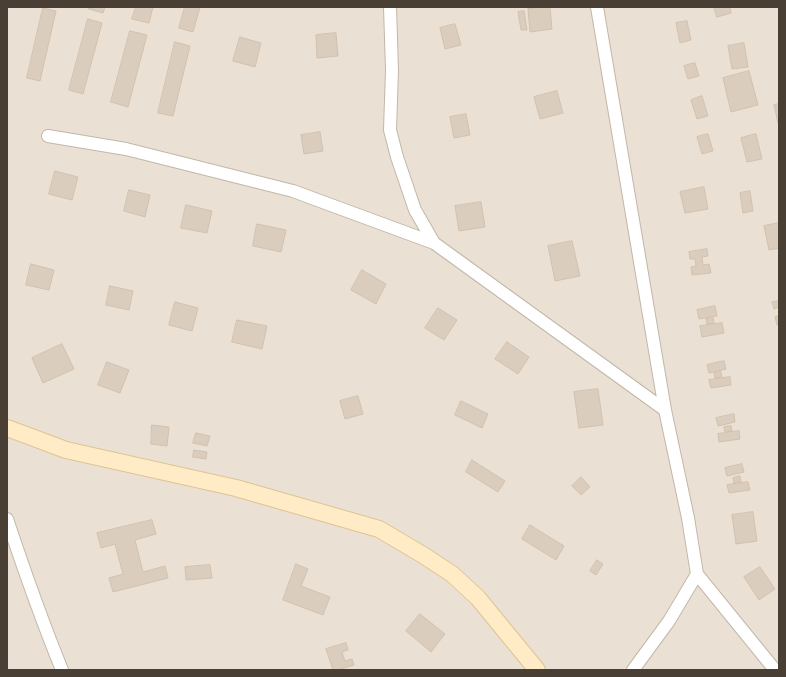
<!DOCTYPE html>
<style>
body{margin:0}
#map{position:relative;width:786px;height:677px;overflow:hidden;background:#f5f0e7;font-family:Manrope,sans-serif}
canvas{display:block}
.frame{position:absolute;inset:0;border:8px solid #493f35;pointer-events:none}
</style>
<div id="map">
<canvas width="786" height="677"></canvas>
<div class="frame"></div>
</div>
<script>
const g = document.querySelector('canvas').getContext('2d');
g.lineJoin = 'round';
function paint(path, color) { g.fillStyle = color; g.fill(path, 'evenodd'); }
function strokePath(path, color, width, dash) { g.strokeStyle = color; g.lineWidth = width; g.lineCap = dash ? 'butt' : 'round'; g.setLineDash(dash || []); g.stroke(path); }
const residential = new Path2D(`
 M 7,7 L 779,7 L 779,670 L 7,670 Z`);
const building = new Path2D(`
 M 89,7 L 105,7 L 103,13 L 89,9 Z
 M 136,7 L 153,7 L 149,23 L 132,19 Z
 M 185,7 L 200,7 L 193,32 L 179,28 Z
 M 550,7 L 552,29 L 530,32 L 528,9 Z
 M 714,7 L 730,7 L 731,13 L 717,17 Z
 M 43,8 L 56,11 L 40,81 L 27,78 Z
 M 524,11 L 527,30 L 521,30 L 518,12 Z
 M 88,19 L 102,23 L 83,94 L 69,90 Z
 M 687,21 L 691,40 L 680,43 L 676,23 Z
 M 455,24 L 461,45 L 445,49 L 440,28 Z
 M 130,31 L 147,35 L 128,107 L 111,102 Z
 M 336,33 L 338,56 L 317,58 L 316,35 Z
 M 240,37 L 261,43 L 255,67 L 233,61 Z
 M 175,42 L 190,46 L 173,116 L 158,113 Z
 M 744,43 L 748,67 L 732,69 L 728,46 Z
 M 695,63 L 699,76 L 688,79 L 684,66 Z
 M 749,71 L 758,105 L 731,112 L 723,78 Z
 M 557,91 L 563,113 L 540,119 L 534,97 Z
 M 702,96 L 708,116 L 697,119 L 691,100 Z
 M 779,104 L 779,122 L 778,123 L 774,105 Z
 M 466,114 L 470,135 L 454,138 L 450,117 Z
 M 320,132 L 323,151 L 304,154 L 301,135 Z
 M 708,134 L 713,151 L 702,154 L 697,137 Z
 M 756,134 L 762,159 L 747,162 L 741,138 Z
 M 55,171 L 78,177 L 72,200 L 49,194 Z
 M 704,187 L 708,209 L 685,213 L 680,192 Z
 M 129,190 L 150,195 L 145,217 L 124,211 Z
 M 750,191 L 753,211 L 743,213 L 740,193 Z
 M 481,202 L 485,227 L 459,231 L 455,206 Z
 M 186,205 L 212,211 L 207,233 L 181,228 Z
 M 779,223 L 779,248 L 769,250 L 764,226 Z
 M 257,224 L 286,230 L 281,252 L 253,246 Z
 M 572,241 L 580,276 L 555,281 L 548,246 Z
 M 707,249 L 708,256 L 702,257 L 703,265 L 709,264 L 711,273 L 692,275 L 691,267 L 696,266 L 695,259 L 690,259 L 689,252 Z
 M 31,264 L 54,270 L 49,290 L 26,285 Z
 M 362,270 L 386,284 L 376,304 L 351,290 Z
 M 110,286 L 133,291 L 129,310 L 106,305 Z
 M 779,301 L 779,307 L 774,309 L 772,302 Z
 M 175,302 L 198,308 L 192,331 L 169,325 Z
 M 715,306 L 717,316 L 699,319 L 697,310 Z
 M 438,308 L 457,320 L 444,340 L 425,328 Z
 M 779,316 L 779,325 L 777,325 L 775,317 Z
 M 713,318 L 714,323 L 707,324 L 706,319 Z
 M 237,320 L 267,326 L 262,349 L 232,342 Z
 M 722,323 L 724,333 L 702,337 L 700,326 Z
 M 507,342 L 529,357 L 518,374 L 495,359 Z
 M 62,344 L 74,369 L 43,383 L 32,358 Z
 M 724,361 L 726,369 L 709,373 L 707,365 Z
 M 107,362 L 129,370 L 120,393 L 98,385 Z
 M 721,372 L 722,377 L 715,378 L 714,373 Z
 M 730,377 L 731,385 L 711,388 L 709,380 Z
 M 598,389 L 603,425 L 579,428 L 574,392 Z
 M 358,396 L 363,414 L 345,419 L 340,401 Z
 M 461,401 L 488,414 L 482,428 L 455,415 Z
 M 734,414 L 735,422 L 718,426 L 716,418 Z
 M 152,425 L 169,427 L 167,446 L 151,444 Z
 M 731,426 L 732,431 L 725,432 L 724,427 Z
 M 739,431 L 740,439 L 719,442 L 718,434 Z
 M 196,433 L 210,436 L 207,446 L 193,443 Z
 M 194,450 L 207,452 L 206,459 L 193,457 Z
 M 472,460 L 505,481 L 498,492 L 466,472 Z
 M 742,464 L 744,472 L 727,476 L 725,468 Z
 M 740,476 L 741,482 L 734,483 L 733,478 Z
 M 581,477 L 590,487 L 581,495 L 572,486 Z
 M 748,482 L 750,490 L 729,493 L 727,485 Z
 M 753,512 L 757,541 L 736,544 L 732,515 Z
 M 152,520 L 156,534 L 135,540 L 143,572 L 165,566 L 168,578 L 113,592 L 109,578 L 123,574 L 115,544 L 101,548 L 97,533 Z
 M 530,525 L 564,546 L 556,560 L 522,539 Z
 M 597,560 L 603,564 L 596,575 L 590,571 Z
 M 296,564 L 308,569 L 301,586 L 330,597 L 323,615 L 283,600 Z
 M 210,565 L 212,578 L 186,580 L 185,567 Z
 M 760,567 L 775,589 L 759,600 L 744,577 Z
 M 420,614 L 445,634 L 431,652 L 406,631 Z
 M 346,643 L 348,650 L 342,652 L 345,661 L 352,659 L 354,665 L 338,670 L 333,670 L 326,649 Z`);
const street = new Path2D(`
 M 390,7 L 392,70 L 390,130 L 397,157 L 415,210 L 434,243 L 665,410
 M 597,7 L 665,410 L 688,518 L 697,574 L 669,621 L 633,670
 M 48,136 L 126,149 L 293,191 L 434,243
 M 7,519 C 24,570 42,621 62,670
 M 697,574 L 775,670`);
const secondary = new Path2D(`
 M 7,428 L 26,435 L 66,450 L 236,488 L 379,529 L 423,555 L 452,574 L 478,598 L 537,670`);
paint(residential, '#eae1d4');
paint(building, '#dbcdbe');
strokePath(building, '#d4c1ad', 1);
strokePath(street, '#c2b7a8', 14);
strokePath(secondary, '#dec493', 18);
strokePath(street, '#fff', 12);
strokePath(secondary, '#ffecc7', 16);
</script>
